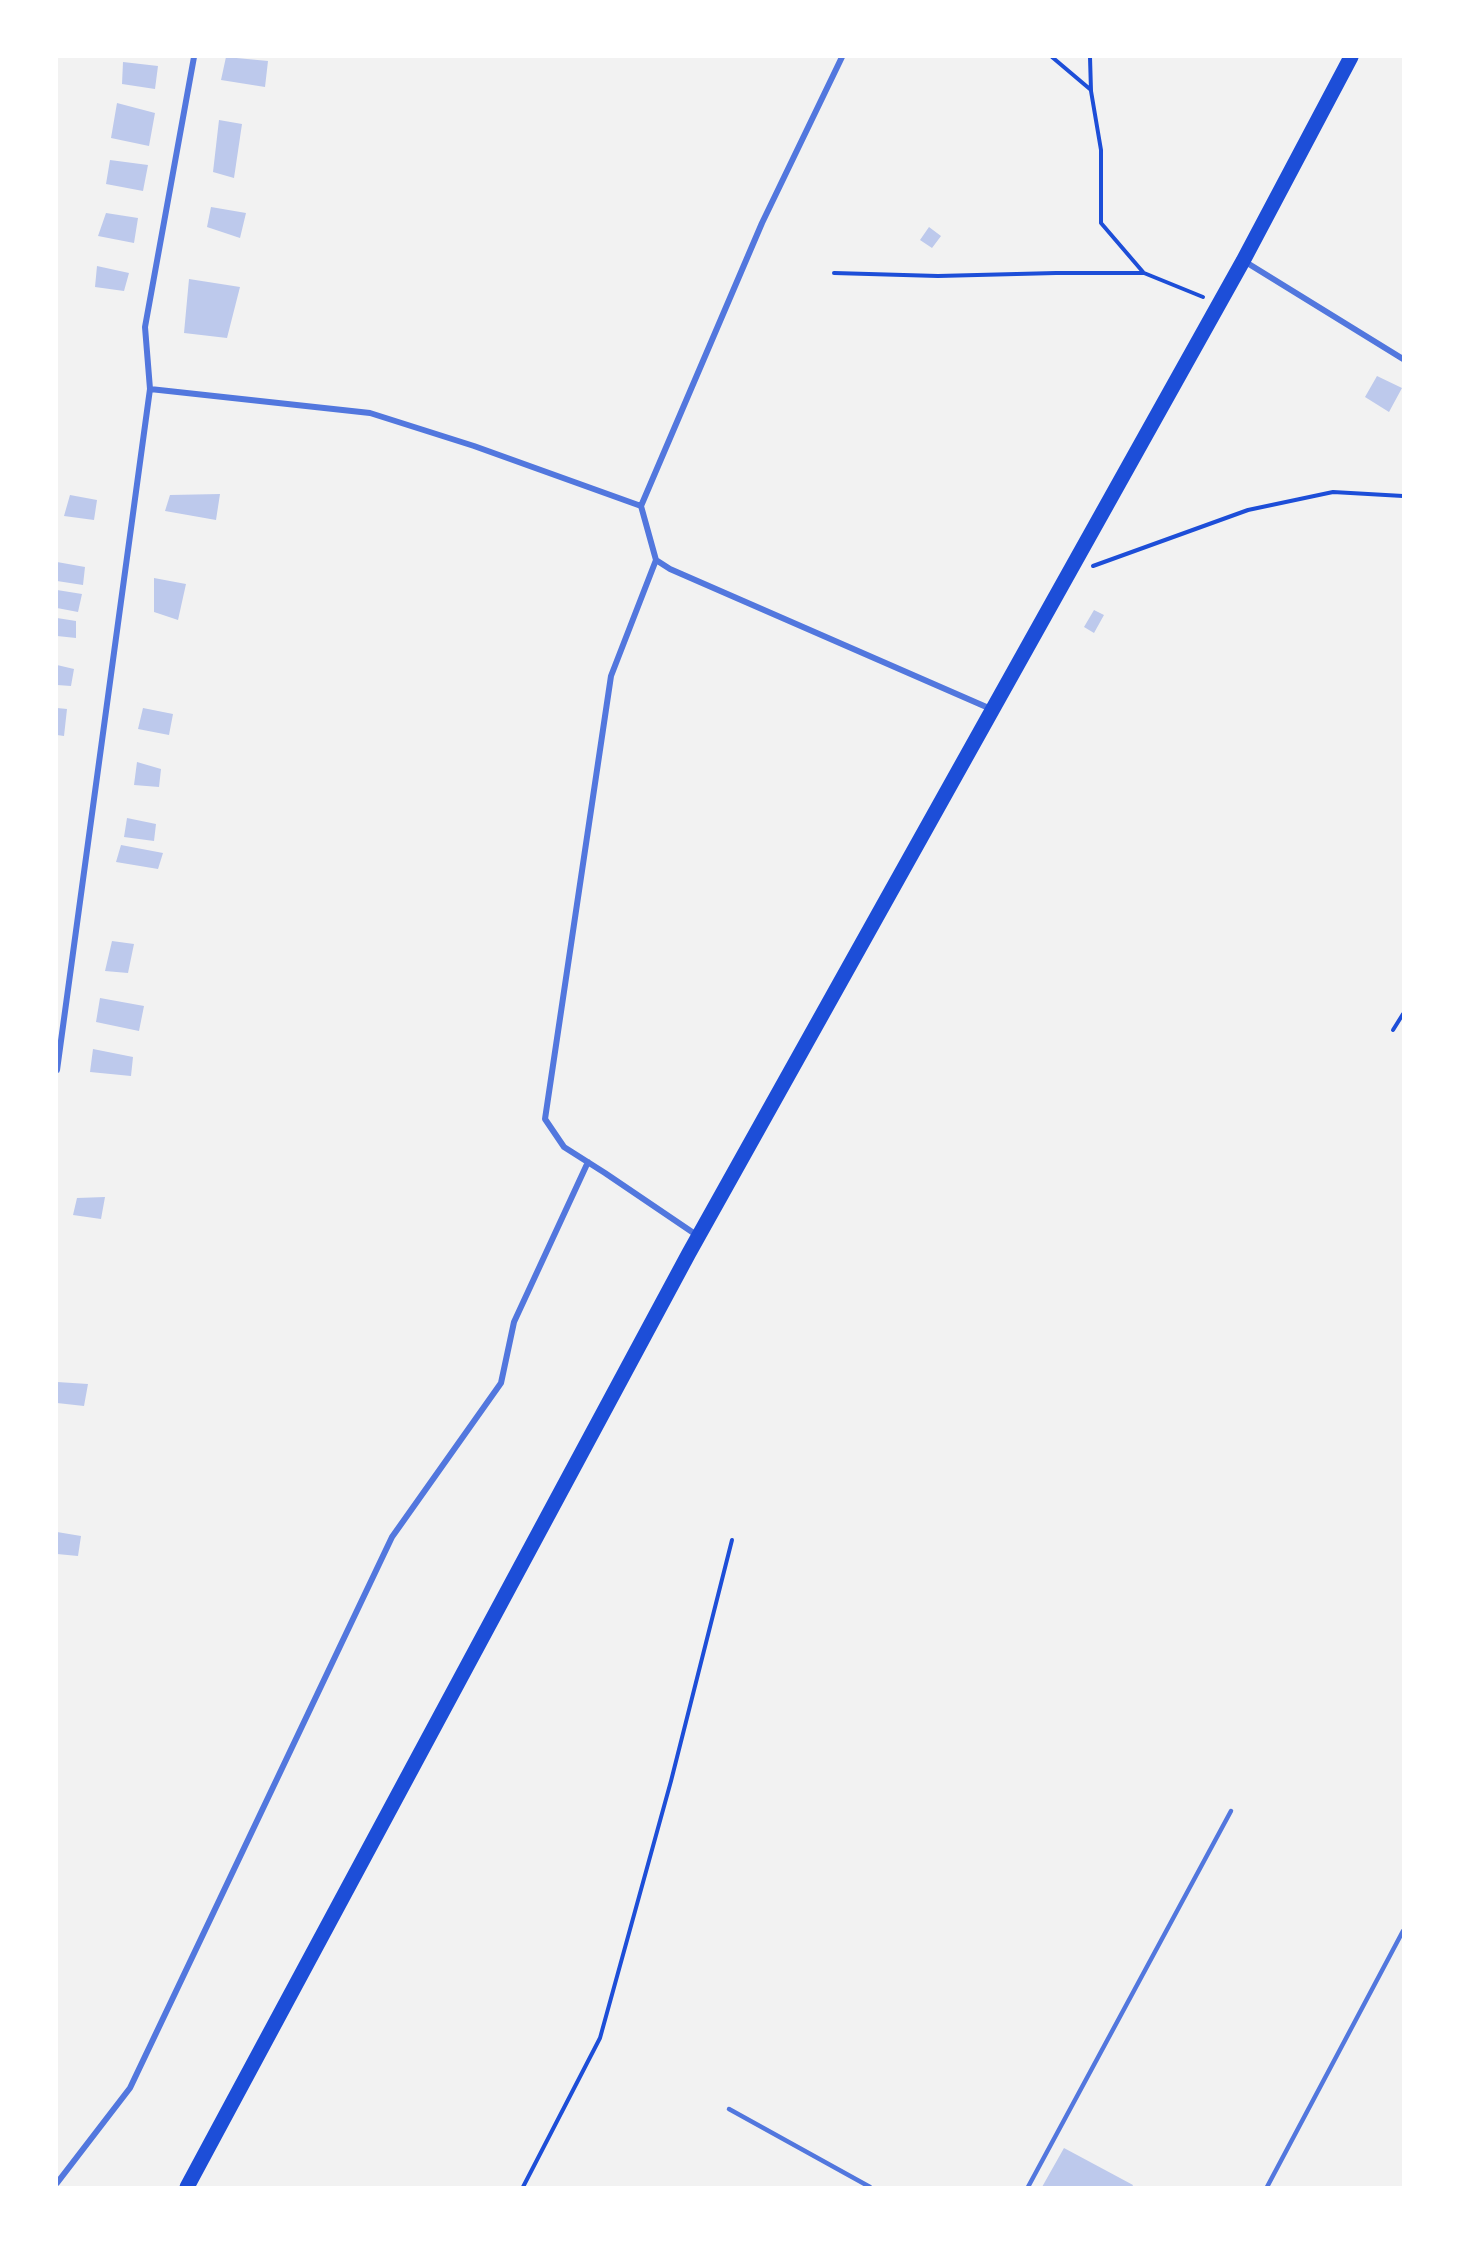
<!DOCTYPE html>
<style>
body{margin:0}
#map{position:relative;width:1460px;height:2244px;overflow:hidden;background:#f2f2f2;font-family:Overpass,sans-serif}
canvas{display:block}
.frame{position:absolute;inset:0;border:58px solid #fff;pointer-events:none}
</style>
<div id="map">
<canvas width="1460" height="2244"></canvas>
<div class="frame"></div>
</div>
<script>
const g = document.querySelector('canvas').getContext('2d');
g.lineJoin = 'round';
function paint(path, color) { g.fillStyle = color; g.fill(path, 'evenodd'); }
function strokePath(path, color, width, dash) { g.strokeStyle = color; g.lineWidth = width; g.lineCap = dash ? 'butt' : 'round'; g.setLineDash(dash || []); g.stroke(path); }
const building = new Path2D(`
 M 226,57 L 268,61 L 265,87 L 221,80 Z
 M 123,62 L 158,66 L 155,89 L 122,84 Z
 M 117,103 L 155,113 L 149,146 L 111,138 Z
 M 219,120 L 242,124 L 234,178 L 213,172 Z
 M 110,160 L 148,165 L 143,191 L 106,184 Z
 M 211,207 L 246,213 L 240,238 L 207,227 Z
 M 106,213 L 138,218 L 134,243 L 98,236 Z
 M 929,227 L 941,236 L 932,248 L 920,240 Z
 M 97,266 L 129,273 L 124,291 L 95,287 Z
 M 189,279 L 240,287 L 227,338 L 184,333 Z
 M 1377,376 L 1402,388 L 1389,412 L 1365,397 Z
 M 220,494 L 216,520 L 165,511 L 170,495 Z
 M 70,495 L 97,500 L 94,520 L 64,516 Z
 M 57,562 L 85,567 L 83,585 L 57,581 Z
 M 154,578 L 186,584 L 178,620 L 154,612 Z
 M 57,590 L 82,594 L 78,612 L 57,608 Z
 M 1094,610 L 1104,615 L 1094,633 L 1084,627 Z
 M 57,618 L 76,621 L 76,638 L 57,636 Z
 M 57,665 L 74,669 L 71,686 L 57,685 Z
 M 57,708 L 67,709 L 64,736 L 57,735 Z
 M 143,708 L 173,714 L 169,735 L 138,729 Z
 M 137,762 L 161,769 L 159,787 L 134,785 Z
 M 127,818 L 156,824 L 154,841 L 124,837 Z
 M 121,845 L 163,853 L 158,869 L 116,862 Z
 M 112,941 L 134,944 L 128,973 L 105,971 Z
 M 100,998 L 144,1006 L 139,1031 L 96,1022 Z
 M 93,1049 L 133,1057 L 131,1076 L 90,1072 Z
 M 105,1197 L 101,1219 L 73,1215 L 77,1198 Z
 M 57,1382 L 88,1384 L 84,1406 L 57,1403 Z
 M 57,1532 L 81,1536 L 78,1556 L 57,1554 Z
 M 1064,2148 L 1133,2185 L 1132,2187 L 1042,2187 Z`);
const path = new Path2D(`
 M 1052,57 L 1091,90
 M 1090,57 L 1091,91 L 1101,150 L 1101,223 L 1143,272
 M 834,273 L 938,276 L 1056,273 L 1144,273 L 1203,297
 M 1093,566 L 1248,510 L 1333,492 L 1403,496
 M 1393,1030 L 1403,1014
 M 523,2187 L 600,2038 L 671,1781 L 732,1540`);
const service = new Path2D(`
 M 729,2109 L 870,2187
 M 1028,2187 L 1231,1811
 M 1267,2187 L 1403,1931`);
const minor = new Path2D(`
 M 1244,261 L 1403,359
 M 150,389 L 370,413 L 474,446 L 641,506 L 656,560 L 670,569 L 991,709
 M 641,506 L 762,223 L 842,57
 M 656,560 L 611,676 L 545,1119 L 564,1147 L 605,1173 L 698,1236
 M 57,1070 L 150,389 L 145,327 L 194,57
 M 57,2183 L 130,2088 L 392,1537 L 501,1383 L 514,1322 L 588,1162`);
const primary = new Path2D(`
 M 187,2187 L 689,1253 L 1243,261 L 1351,57`);
paint(building, '#bdc9ec');
strokePath(path, '#1d4ed8', 4);
strokePath(service, '#5277de', 4.5);
strokePath(minor, '#5277de', 6);
strokePath(primary, '#1d4ed8', 15);
</script>
